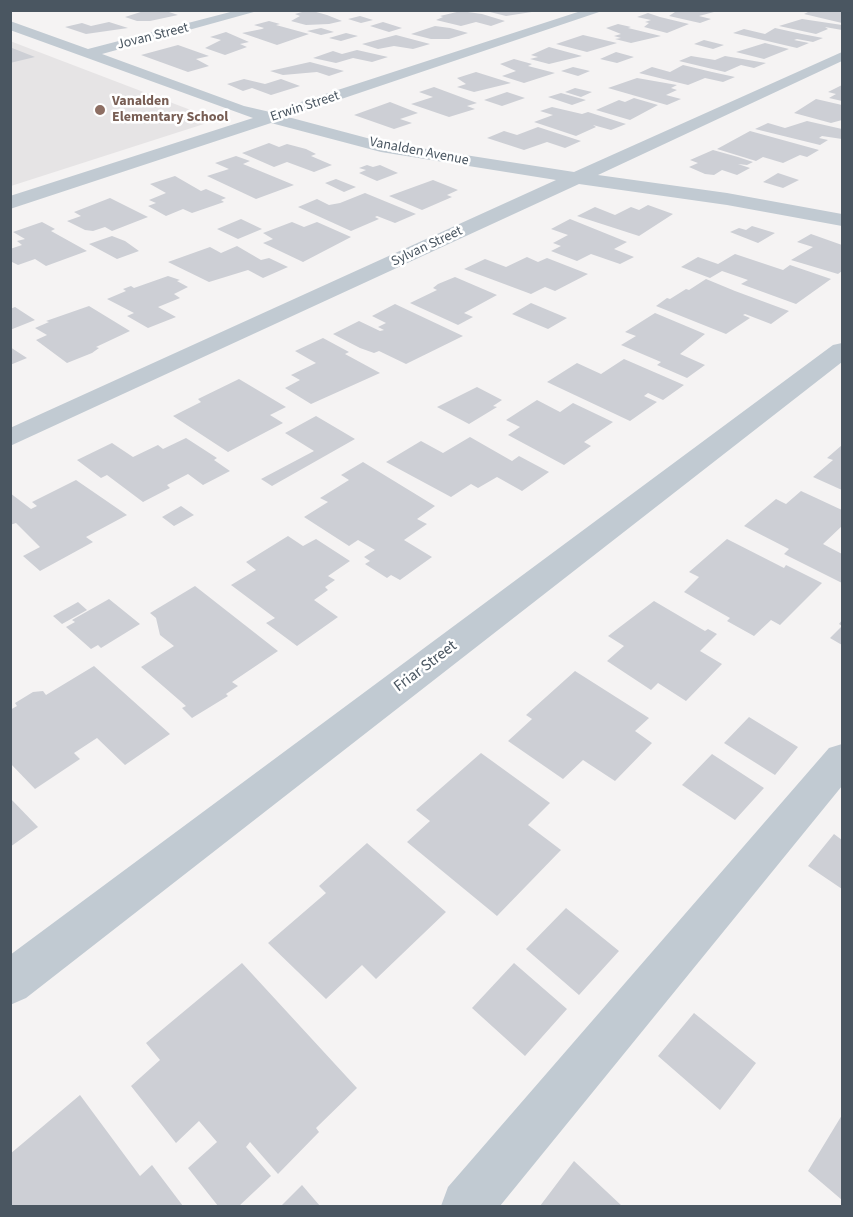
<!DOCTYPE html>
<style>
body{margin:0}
#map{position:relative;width:853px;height:1217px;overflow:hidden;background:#f5f3f3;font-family:"Source Sans 3",sans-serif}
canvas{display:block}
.frame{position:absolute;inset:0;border:12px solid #4a5661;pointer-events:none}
</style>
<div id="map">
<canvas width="853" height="1217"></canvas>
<div class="frame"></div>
</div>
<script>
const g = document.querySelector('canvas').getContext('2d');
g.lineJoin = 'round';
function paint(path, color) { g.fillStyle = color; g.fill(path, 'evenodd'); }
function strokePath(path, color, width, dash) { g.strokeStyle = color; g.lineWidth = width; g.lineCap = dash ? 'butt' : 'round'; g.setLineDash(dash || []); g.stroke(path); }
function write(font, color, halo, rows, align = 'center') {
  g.font = font + ' "Source Sans 3",sans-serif'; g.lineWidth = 5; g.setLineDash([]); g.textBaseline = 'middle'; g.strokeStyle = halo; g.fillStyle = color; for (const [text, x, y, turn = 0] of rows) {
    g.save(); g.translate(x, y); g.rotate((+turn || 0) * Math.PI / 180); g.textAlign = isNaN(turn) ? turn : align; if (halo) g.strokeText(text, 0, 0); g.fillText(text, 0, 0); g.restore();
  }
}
const education = new Path2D(`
 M 10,41 L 209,117 L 211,120 L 207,123 L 11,186 Z`);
const building = new Path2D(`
 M 147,10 L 163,10 L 178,15 L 150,21 L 137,21 L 125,17 Z
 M 309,10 L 327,15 L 342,21 L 329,24 L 306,25 L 291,21 L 300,16 L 295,14 Z
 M 497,10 L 537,10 L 538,11 L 506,16 L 490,12 Z
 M 678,10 L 708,10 L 714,12 L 699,16 L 711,19 L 700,23 L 669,16 Z
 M 812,10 L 842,10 L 842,23 L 804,14 Z
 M 461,11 L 482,14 L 505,21 L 491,26 L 476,22 L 461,26 L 436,20 L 443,17 L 440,16 Z
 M 648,13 L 660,17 L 689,24 L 667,33 L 644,27 L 649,23 L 645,22 L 651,20 L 637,17 Z
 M 360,16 L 373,20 L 361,23 L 348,19 Z
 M 802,19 L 842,25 L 842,30 L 825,27 L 828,29 L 816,34 L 779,26 Z
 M 269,21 L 280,24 L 276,25 L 309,34 L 277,45 L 242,33 L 262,29 L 264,28 L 254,25 Z
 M 109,22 L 128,28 L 86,34 L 65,27 L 82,23 L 91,26 Z
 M 383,22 L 402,28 L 389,32 L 370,26 Z
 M 618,24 L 631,27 L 628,28 L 661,36 L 631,43 L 615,39 L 621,38 L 614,36 L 621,34 L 606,28 Z
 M 435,26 L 450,28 L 468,33 L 449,39 L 431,39 L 411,34 Z
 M 321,28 L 334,32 L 321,35 L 307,31 Z
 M 775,28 L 802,34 L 823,38 L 813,42 L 797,39 L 794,40 L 809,43 L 797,48 L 733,33 L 744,29 L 765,34 Z
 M 226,32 L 249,42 L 240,44 L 247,47 L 225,55 L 205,48 L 221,40 L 210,37 Z
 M 346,33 L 358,36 L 341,41 L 329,38 Z
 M 396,35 L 430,44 L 413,49 L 394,46 L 378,49 L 362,44 Z
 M 583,35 L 617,43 L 587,52 L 556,44 Z
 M 704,40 L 724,45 L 713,49 L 694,44 Z
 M 765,43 L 789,49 L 764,59 L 736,52 Z
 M 178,45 L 209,56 L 196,59 L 209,66 L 188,72 L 141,55 Z
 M 549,47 L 582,56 L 549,64 L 530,59 L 538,57 L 531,55 Z
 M 10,48 L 12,48 L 35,57 L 10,63 Z
 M 357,50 L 388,57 L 372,62 L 353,58 L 336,63 L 313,58 L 333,51 L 342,54 Z
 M 616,52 L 634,57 L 617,63 L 600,59 Z
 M 691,56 L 715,60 L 725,56 L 766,63 L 754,68 L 741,65 L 725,72 L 679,61 Z
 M 514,59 L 532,64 L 528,66 L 555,73 L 524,83 L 502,76 L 516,71 L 500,64 Z
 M 310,62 L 344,71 L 329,76 L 317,72 L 283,75 L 270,71 Z
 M 683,65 L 712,72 L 735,77 L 723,82 L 705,78 L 688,85 L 639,73 L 652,67 L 670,72 Z
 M 573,67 L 590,71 L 578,76 L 561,71 Z
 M 476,72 L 511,83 L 474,92 L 457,87 L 466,84 L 457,78 Z
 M 637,78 L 677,85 L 671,88 L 677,90 L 666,95 L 681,99 L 667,105 L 608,88 Z
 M 244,79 L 265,84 L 281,79 L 300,86 L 271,95 L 252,88 L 243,91 L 227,84 Z
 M 842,85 L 842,101 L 829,98 L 836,94 L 828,92 Z
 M 434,87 L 477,103 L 467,106 L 475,109 L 449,117 L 411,104 L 433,97 L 419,92 Z
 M 575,88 L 592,92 L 581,97 L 565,92 Z
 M 507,92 L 525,98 L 502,106 L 484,100 Z
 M 561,93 L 586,100 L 572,105 L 548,97 Z
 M 634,98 L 658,105 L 630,120 L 596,110 L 619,100 L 625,102 Z
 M 816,99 L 842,105 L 842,120 L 831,123 L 794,113 Z
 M 390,102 L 418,113 L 400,119 L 412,123 L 394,129 L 354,115 Z
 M 552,107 L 582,114 L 588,112 L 626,124 L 611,130 L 593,125 L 596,127 L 576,136 L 534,122 L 553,115 L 540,111 Z
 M 807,121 L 842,129 L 842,139 L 822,136 L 819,138 L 828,140 L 820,145 L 755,129 L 768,123 L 785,128 Z
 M 538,127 L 581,141 L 565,148 L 547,142 L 524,150 L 487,138 L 504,131 L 517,135 Z
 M 750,131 L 819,150 L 807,157 L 800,155 L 783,163 L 763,157 L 756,161 L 717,149 Z
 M 269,143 L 279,147 L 287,144 L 306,149 L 316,154 L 311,156 L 332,165 L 314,172 L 287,162 L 274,167 L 242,153 Z
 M 713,150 L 738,157 L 753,162 L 747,165 L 738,164 L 750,168 L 737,175 L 722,170 L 714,175 L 705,174 L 689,167 L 698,163 L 690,160 Z
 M 236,156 L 250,161 L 243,164 L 294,185 L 256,199 L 207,176 L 229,169 L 215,163 Z
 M 367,165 L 373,167 L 380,165 L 398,173 L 377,181 L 359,173 L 366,170 L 359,168 Z
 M 778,173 L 799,180 L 783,188 L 763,182 Z
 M 175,176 L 201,191 L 206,189 L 226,198 L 221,200 L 224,202 L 192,213 L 183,209 L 166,216 L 148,206 L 156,203 L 149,200 L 166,193 L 150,184 Z
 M 336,179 L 356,187 L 344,192 L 325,183 Z
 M 433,180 L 458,190 L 447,195 L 452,197 L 422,210 L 389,196 Z
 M 365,193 L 416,214 L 395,223 L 377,216 L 375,217 L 379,219 L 351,231 L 298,207 L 317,199 L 329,205 L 340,203 Z
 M 110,198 L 148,217 L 112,231 L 105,227 L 93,231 L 85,230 L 67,221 L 81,216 L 74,212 Z
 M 648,205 L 673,214 L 639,236 L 577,216 L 595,207 L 615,215 L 631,207 L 639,210 Z
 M 241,219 L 262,229 L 238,239 L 217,229 Z
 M 570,219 L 627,242 L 614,249 L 634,257 L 620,264 L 591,254 L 577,261 L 551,251 L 561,246 L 553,243 L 568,235 L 551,229 Z
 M 42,222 L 55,229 L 51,231 L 87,251 L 46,266 L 35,259 L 18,265 L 10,261 L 10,249 L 22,245 L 17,241 L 25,239 L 13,232 Z
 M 292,222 L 304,227 L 317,222 L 351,237 L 303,262 L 263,243 L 273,239 L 263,233 Z
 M 752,226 L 775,233 L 758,243 L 730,232 L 739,228 L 746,230 Z
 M 811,234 L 842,245 L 842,271 L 838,274 L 791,260 L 813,247 L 797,242 Z
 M 112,236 L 125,241 L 139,251 L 117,259 L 89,244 Z
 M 237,246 L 261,260 L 269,258 L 288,267 L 263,278 L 248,270 L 209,282 L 168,262 L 210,247 L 221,253 Z
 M 735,254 L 783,270 L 790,265 L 831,279 L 796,304 L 741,284 L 748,280 L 722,271 L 710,278 L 681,267 L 698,257 L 718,264 Z
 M 527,257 L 538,262 L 547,258 L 588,274 L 555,291 L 545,287 L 531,294 L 464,269 L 485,259 L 506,267 Z
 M 168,276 L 180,280 L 177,281 L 188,287 L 174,294 L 180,298 L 158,307 L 176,317 L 148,328 L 127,316 L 134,313 L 107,299 L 126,291 L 123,289 L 131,286 L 134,288 Z
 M 455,277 L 497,295 L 464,313 L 473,317 L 458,325 L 410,303 L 437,290 L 433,288 L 438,284 Z
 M 706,279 L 735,291 L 789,311 L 771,324 L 745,314 L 743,315 L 750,318 L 726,334 L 656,306 L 667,298 L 670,299 L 686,289 L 689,290 Z
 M 531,303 L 567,318 L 548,329 L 512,314 Z
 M 395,304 L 463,336 L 406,364 L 379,351 L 374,353 L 360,348 L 333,334 L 359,321 L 380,331 L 384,330 L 378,327 L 386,323 L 372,316 Z
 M 89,306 L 130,331 L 96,347 L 99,348 L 92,353 L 67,363 L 36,340 L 47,335 L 35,328 L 49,322 L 46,321 Z
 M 15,307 L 35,320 L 10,330 L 10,309 Z
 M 655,313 L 705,334 L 680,354 L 705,365 L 687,378 L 657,365 L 661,362 L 621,345 L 636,336 L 625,332 Z
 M 323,338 L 349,352 L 345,354 L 380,373 L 311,404 L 285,388 L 300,380 L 291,375 L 316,363 L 295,351 Z
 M 10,347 L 27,358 L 10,365 Z
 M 624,359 L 684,385 L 663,400 L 648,393 L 644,396 L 657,402 L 630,421 L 547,382 L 577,363 L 601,374 Z
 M 239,379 L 286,407 L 270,415 L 283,423 L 228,452 L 173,416 L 201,402 L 198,399 Z
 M 477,387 L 502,400 L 493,406 L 497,407 L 469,424 L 437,407 Z
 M 537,400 L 560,412 L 573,403 L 613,422 L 584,442 L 591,446 L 564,465 L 508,435 L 520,427 L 506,420 Z
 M 316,416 L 355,439 L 272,486 L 261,479 L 314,451 L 285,433 Z
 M 470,437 L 512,461 L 519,456 L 549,472 L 522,491 L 497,477 L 478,488 L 471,484 L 451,497 L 386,462 L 421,441 L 443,453 Z
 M 186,438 L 217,458 L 214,460 L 230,471 L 203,485 L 188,474 L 167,485 L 170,488 L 143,502 L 107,475 L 101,478 L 77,460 L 112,443 L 133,457 L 158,445 L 163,449 Z
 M 842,445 L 842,490 L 813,477 L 833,460 L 827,458 Z
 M 363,462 L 435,506 L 417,519 L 427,524 L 404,540 L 432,557 L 400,580 L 391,575 L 387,578 L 365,564 L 370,561 L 364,557 L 375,550 L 358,540 L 349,546 L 304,517 L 328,502 L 320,498 L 349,480 L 341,475 Z
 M 76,480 L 127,515 L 86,537 L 93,542 L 40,571 L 23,556 L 40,547 L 16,523 L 10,525 L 10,493 L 31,509 L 37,506 L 32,502 Z
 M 801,491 L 842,510 L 842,526 L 823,544 L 842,554 L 842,583 L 784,554 L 789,549 L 744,526 L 776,499 L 786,504 Z
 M 181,506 L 194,515 L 174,526 L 162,517 Z
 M 288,536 L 303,546 L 316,539 L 350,561 L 328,576 L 335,580 L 325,587 L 328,590 L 314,600 L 338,617 L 297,646 L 266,623 L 275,618 L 231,585 L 256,570 L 246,562 Z
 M 727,539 L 784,568 L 786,565 L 822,583 L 780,625 L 771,620 L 754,636 L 727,621 L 730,618 L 684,592 L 699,577 L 689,572 Z
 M 195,586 L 278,651 L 232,682 L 238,686 L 226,694 L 228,696 L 192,718 L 182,708 L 186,706 L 141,667 L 174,646 L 160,635 L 156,618 L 150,613 Z
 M 109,599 L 140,624 L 101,648 L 98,645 L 91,649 L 66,627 L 75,622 L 72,620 Z
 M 654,601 L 705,631 L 708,629 L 717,634 L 700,651 L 722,664 L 686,701 L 658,683 L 651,690 L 607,661 L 624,646 L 608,636 Z
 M 78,602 L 87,610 L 62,624 L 53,616 Z
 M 842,620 L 842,645 L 830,638 L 842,626 L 839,624 Z
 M 94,666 L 170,734 L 125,765 L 97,738 L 74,753 L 80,759 L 35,789 L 10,763 L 10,710 L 17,706 L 15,703 L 33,692 L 43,691 L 46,695 Z
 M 575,671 L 649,718 L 635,731 L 652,743 L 615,781 L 583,760 L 563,779 L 508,741 L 532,719 L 526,715 Z
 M 749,717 L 798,747 L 775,775 L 724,743 Z
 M 481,753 L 550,803 L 528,825 L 561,850 L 497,916 L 407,842 L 430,821 L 416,810 Z
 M 712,754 L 764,788 L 735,820 L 682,785 Z
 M 10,798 L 38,827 L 10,847 Z
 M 834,834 L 842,840 L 842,889 L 808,866 Z
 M 367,843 L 446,912 L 376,979 L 362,965 L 326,999 L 268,943 L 326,893 L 319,886 Z
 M 566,908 L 619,951 L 579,995 L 526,949 Z
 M 242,963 L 357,1088 L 316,1128 L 319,1132 L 278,1174 L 250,1142 L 246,1147 L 271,1176 L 239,1206 L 218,1206 L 188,1168 L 217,1142 L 199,1121 L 176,1143 L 131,1086 L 160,1060 L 146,1043 Z
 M 514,963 L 567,1009 L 525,1056 L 472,1008 Z
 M 694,1013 L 756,1063 L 720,1110 L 658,1056 Z
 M 80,1095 L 140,1176 L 152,1165 L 183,1206 L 10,1206 L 10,1154 Z
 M 842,1115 L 842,1200 L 808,1171 Z
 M 574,1161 L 622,1206 L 540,1206 Z
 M 302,1185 L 320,1206 L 281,1206 Z`);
const minor = new Path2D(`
 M 238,10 L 261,10 L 102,54 L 244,106 L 270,112 L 584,10 L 605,10 L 288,117 L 382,142 L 574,172 L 842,52 L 842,61 L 598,175 L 727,193 L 842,214 L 842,226 L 727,205 L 579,184 L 10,446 L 10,428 L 556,180 L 381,152 L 271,123 L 10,209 L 10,196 L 253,118 L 10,30 L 10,21 L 88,49 Z
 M 842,343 L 842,362 L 26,998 L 10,1005 L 10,955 L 833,345 Z
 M 842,744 L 842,786 L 500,1206 L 441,1206 L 448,1187 L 829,748 Z`);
const markers = [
 [100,110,6,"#8d6e63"]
];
const farStreetnames = [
 ["Jovan Street",153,37,-14],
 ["Erwin Street",305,107,-18],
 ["Vanalden Avenue",419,152,11],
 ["Sylvan Street",427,247,-25]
];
const farEducationnames = [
 ["Vanalden",112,102],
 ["Elementary School",112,118]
];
const streetNames = [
 ["Friar Street",426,667,-37]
];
paint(education, '#e6e4e5');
paint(building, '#cdcfd5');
paint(minor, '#c1cad2');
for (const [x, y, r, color] of markers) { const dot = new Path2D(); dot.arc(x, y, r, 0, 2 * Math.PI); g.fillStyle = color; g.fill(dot); strokePath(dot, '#fff', 2); }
write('14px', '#4a5661', '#fff', farStreetnames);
write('bold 14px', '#785e54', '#fff', farEducationnames, 'left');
write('16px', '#4a5661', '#fff', streetNames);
</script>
